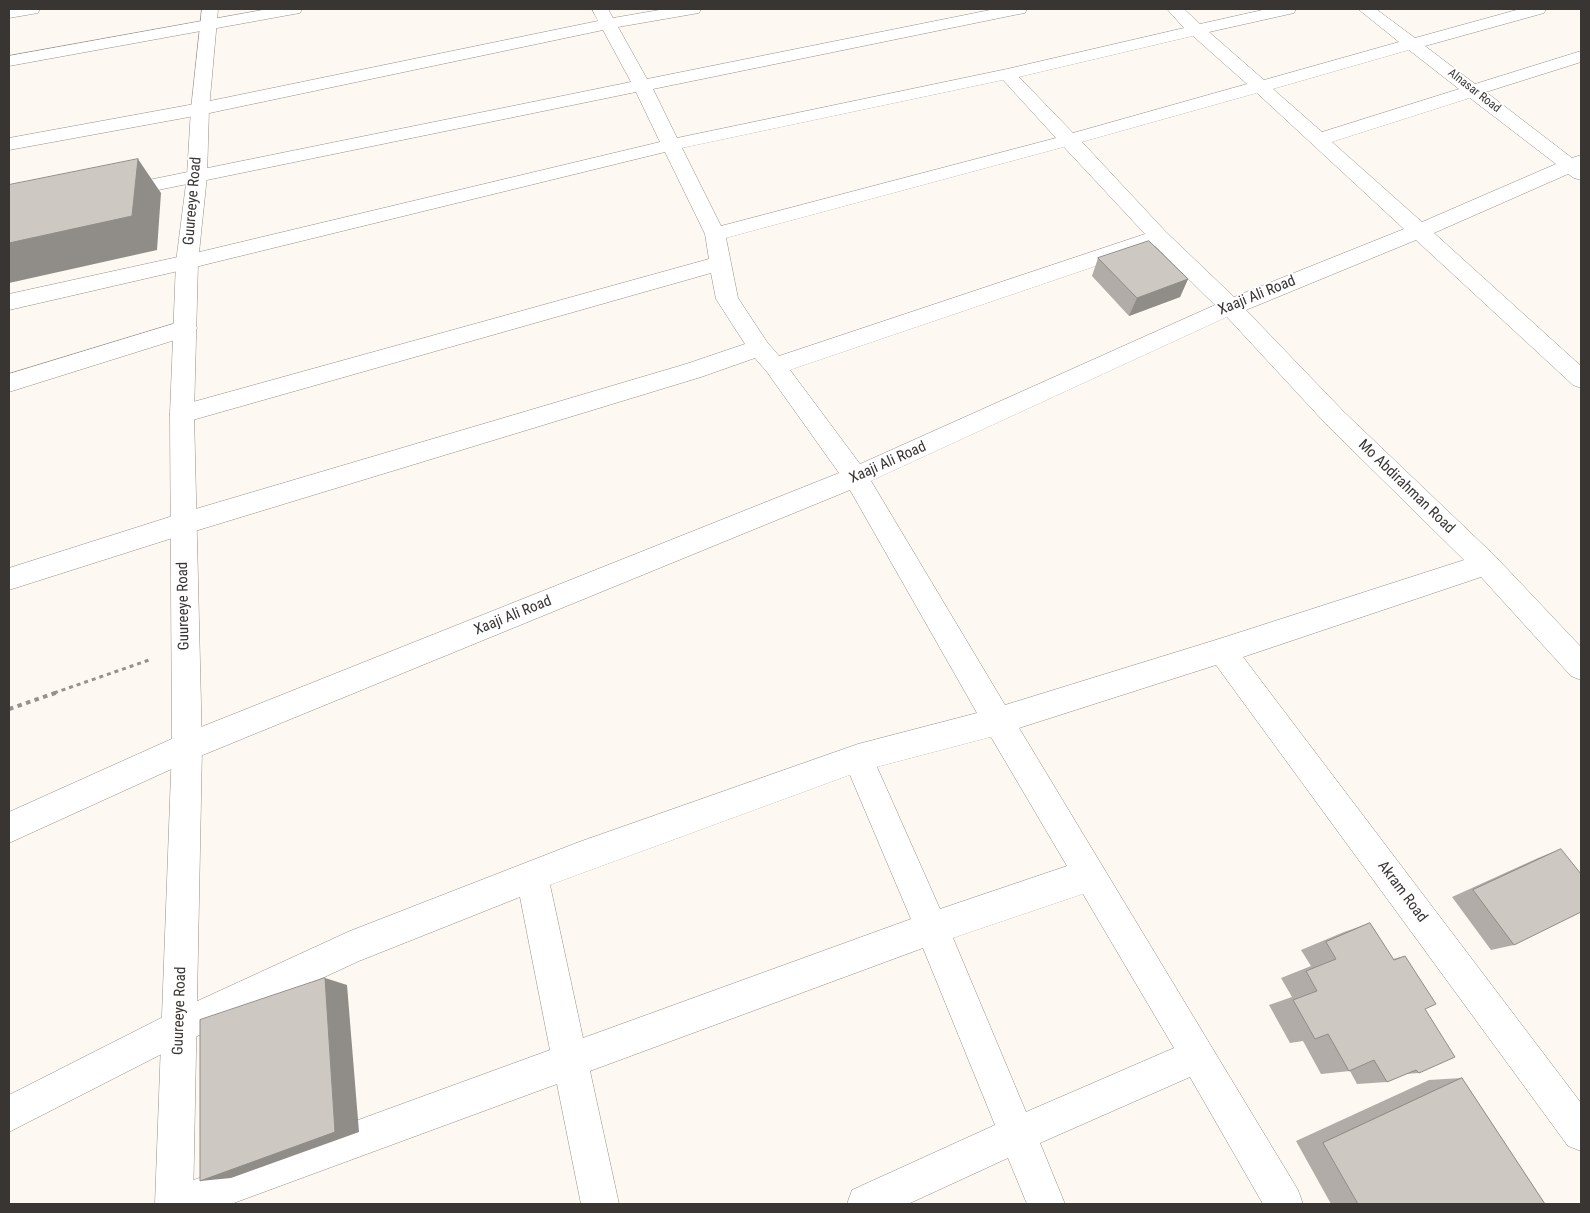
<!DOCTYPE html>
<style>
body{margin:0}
#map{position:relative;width:1590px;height:1213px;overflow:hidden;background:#fef8f2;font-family:"Roboto Condensed",sans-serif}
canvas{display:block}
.frame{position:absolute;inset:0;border:10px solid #383533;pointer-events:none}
</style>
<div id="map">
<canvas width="1590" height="1213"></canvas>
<div class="frame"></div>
</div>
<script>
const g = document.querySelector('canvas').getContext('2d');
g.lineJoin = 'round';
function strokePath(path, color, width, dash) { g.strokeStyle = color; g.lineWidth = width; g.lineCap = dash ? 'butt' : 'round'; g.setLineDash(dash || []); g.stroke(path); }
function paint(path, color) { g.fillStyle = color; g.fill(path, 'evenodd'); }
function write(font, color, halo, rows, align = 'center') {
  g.font = font + ' "Roboto Condensed",sans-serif'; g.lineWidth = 4; g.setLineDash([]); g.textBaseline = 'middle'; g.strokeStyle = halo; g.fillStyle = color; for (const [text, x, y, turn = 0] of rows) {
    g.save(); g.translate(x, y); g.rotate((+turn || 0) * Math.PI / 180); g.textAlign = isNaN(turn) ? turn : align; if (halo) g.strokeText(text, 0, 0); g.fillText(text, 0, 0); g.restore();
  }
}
const pathFar1 = new Path2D(`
 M 54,693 L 152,659`);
const path = new Path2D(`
 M 9,709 L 58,692`);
const street = new Path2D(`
 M 9,9 L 40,9 L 38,13 L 9,18 Z
 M 268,9 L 302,9 L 300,13 L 294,14 L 9,66 L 9,56 Z
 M 592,9 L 608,9 L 613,18 L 665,9 L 701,9 L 699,13 L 693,14 L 618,27 L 647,79 L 995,9 L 1027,9 L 1025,13 L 1019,14 L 653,89 L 677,138 L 1007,69 L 1184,28 L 1167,9 L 1184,9 L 1200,24 L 1267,9 L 1296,9 L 1294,13 L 1209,32 L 1264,80 L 1399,42 L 1358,9 L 1376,9 L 1415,38 L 1520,9 L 1546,9 L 1544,13 L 1425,46 L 1475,84 L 1581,51 L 1581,62 L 1486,92 L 1572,158 L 1581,155 L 1581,180 L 1574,178 L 1568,174 L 1434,233 L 1581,366 L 1581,388 L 1573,385 L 1416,240 L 1246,310 L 1344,412 L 1495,556 L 1581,647 L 1581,680 L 1571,676 L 1481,577 L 1243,657 L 1581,1103 L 1581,1151 L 1568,1146 L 1216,665 L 1019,728 L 1298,1190 L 1303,1204 L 1263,1204 L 1190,1077 L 1040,1143 L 1065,1204 L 1027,1204 L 1008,1158 L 908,1204 L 847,1204 L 852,1190 L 995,1125 L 923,948 L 590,1071 L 619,1204 L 581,1204 L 557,1084 L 231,1204 L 161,1204 L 166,1190 L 180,1185 L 550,1050 L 520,897 L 359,961 L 191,1039 L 9,1132 L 9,1095 L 167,1015 L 350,931 L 579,842 L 858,744 L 977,713 L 850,490 L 198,757 L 9,843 L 9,812 L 176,737 L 839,473 L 767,372 L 755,358 L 701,377 L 182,535 L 9,590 L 9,568 L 182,513 L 686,364 L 745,344 L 716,299 L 711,273 L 182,423 L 173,420 L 170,414 L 173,408 L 182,405 L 709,259 L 705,234 L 665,152 L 187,269 L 9,310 L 9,294 L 187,255 L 660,142 L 636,92 L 119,198 L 112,196 L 109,192 L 112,188 L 119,186 L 631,82 L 603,30 L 200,115 L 9,150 L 9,138 L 200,103 L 598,21 ZM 1193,36 L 1247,84 L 1073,133 L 1019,77 ZM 1409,50 L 1459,89 L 1322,132 L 1273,89 ZM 1003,80 L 1056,138 L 721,226 L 682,148 ZM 1257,93 L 1404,229 L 1234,297 L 1166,232 L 1082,142 ZM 1470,98 L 1556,164 L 1422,222 L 1332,142 ZM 1064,147 L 1145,234 L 779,356 L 767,342 L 738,298 L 726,238 ZM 1155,246 L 1215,305 L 860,464 L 790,370 ZM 1227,317 L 1326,424 L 1464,560 L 1222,638 L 1005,705 L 871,481 ZM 991,737 L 1067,866 L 940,909 L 877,767 ZM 850,775 L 911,919 L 583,1038 L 550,885 ZM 1083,894 L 1174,1048 L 1026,1112 L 953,938 Z
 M 186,320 L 194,322 L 197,328 L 194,334 L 9,392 L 9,374 Z`);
const secondary = new Path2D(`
 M 202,9 L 218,9 L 209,109 L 207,176 L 198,262 L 194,414 L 202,747 L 193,1204 L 155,1204 L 172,747 L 170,414 L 176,262 L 187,176 L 191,109 Z`);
const wall = new Path2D(`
 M 1098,258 L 1188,279 L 1180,297 L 1129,316 L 1092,276 Z
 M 1561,849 L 1514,945 L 1491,950 L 1452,897 L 1538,858 Z
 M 1370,923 L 1393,959 L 1405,956 L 1425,1009 L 1419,1073 L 1405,1074 L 1387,1082 L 1357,1084 L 1350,1071 L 1321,1074 L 1303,1041 L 1290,1043 L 1269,1005 L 1292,997 L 1281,978 L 1311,966 L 1301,950 L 1344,932 Z
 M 1462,1078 L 1545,1204 L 1331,1204 L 1296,1141 L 1429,1080 Z`);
const shadedWall = new Path2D(`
 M 138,159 L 161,193 L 157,250 L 9,283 L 9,243 Z
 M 1188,279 L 1180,297 L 1129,316 L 1137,298 Z
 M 325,978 L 347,985 L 359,1132 L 231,1178 L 200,1181 Z`);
const building = new Path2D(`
 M 138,159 L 132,216 L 9,243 L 9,185 Z
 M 1149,241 L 1188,279 L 1137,298 L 1098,258 Z
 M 1561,849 L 1581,874 L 1581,912 L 1514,945 L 1473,890 Z
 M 1370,923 L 1394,960 L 1405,956 L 1436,1004 L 1425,1009 L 1455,1057 L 1419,1073 L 1416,1070 L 1387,1082 L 1374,1060 L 1349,1071 L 1328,1034 L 1315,1039 L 1293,1000 L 1317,991 L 1306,971 L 1336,959 L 1326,942 Z
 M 325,978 L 335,1132 L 200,1181 L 200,1020 Z
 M 1462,1078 L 1545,1204 L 1358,1204 L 1323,1143 Z`);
const farStreetnames = [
 ["Alnasar Road",1474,91,38]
];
const streetNames = [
 ["Guureeye Road",193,201,-85],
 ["Xaaji Ali Road",1257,296,-22],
 ["Xaaji Ali Road",888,463,-24],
 ["Mo Abdirahman Road",1406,487,44],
 ["Guureeye Road",184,606,-91],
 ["Xaaji Ali Road",513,616,-22],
 ["Akram Road",1402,892,53],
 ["Guureeye Road",180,1011,-88]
];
strokePath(street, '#958f8a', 1);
strokePath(secondary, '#958f8a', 1);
strokePath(pathFar1, '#96918e', 3, [4, 4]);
strokePath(path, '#96918e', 4, [4.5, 4.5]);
paint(street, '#fff');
paint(secondary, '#fff');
paint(wall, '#b1aca7');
paint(shadedWall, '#908c88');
paint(building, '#cec8c2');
strokePath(building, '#908c88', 1);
write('12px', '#383533', '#fff', farStreetnames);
write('15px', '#383533', '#fff', streetNames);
</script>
